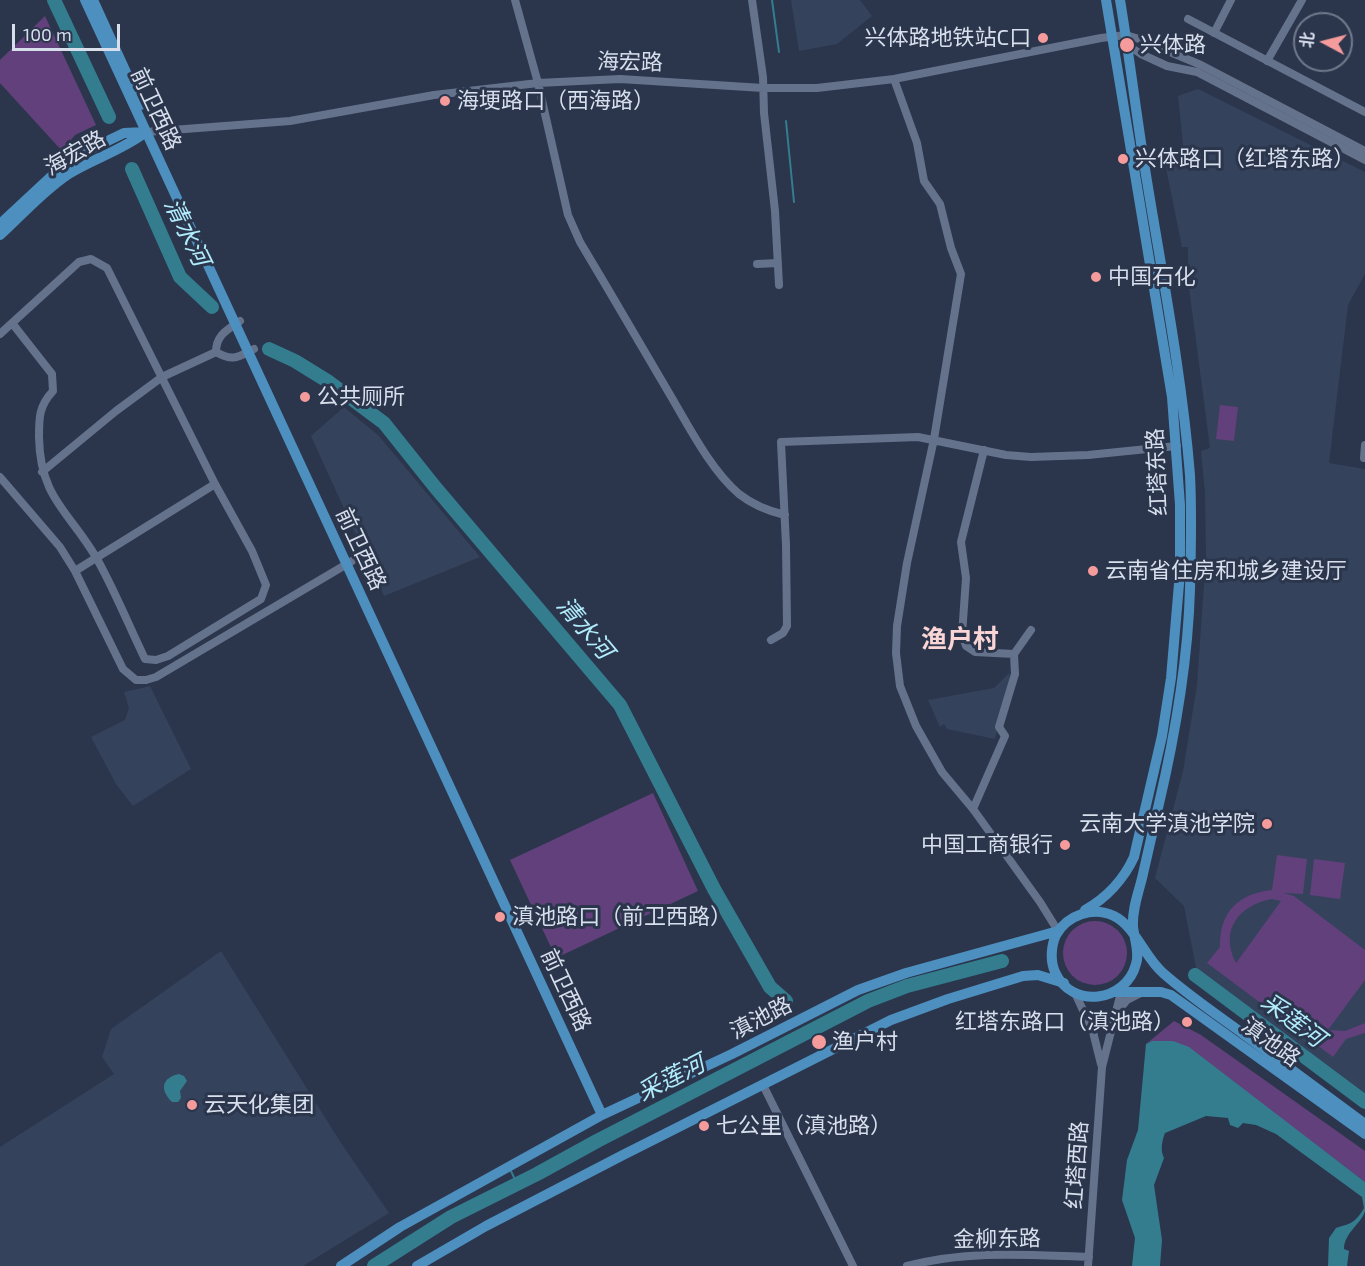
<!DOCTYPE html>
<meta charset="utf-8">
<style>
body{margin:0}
#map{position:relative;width:1365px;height:1266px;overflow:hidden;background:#2b364c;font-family:"Exo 2","Noto Sans SC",sans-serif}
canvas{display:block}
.north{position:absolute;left:1293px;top:12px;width:60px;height:60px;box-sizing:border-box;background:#2b364c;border:2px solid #707a8c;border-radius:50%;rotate:277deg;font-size:16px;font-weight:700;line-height:24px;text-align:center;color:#d7dfed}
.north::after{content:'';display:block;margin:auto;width:21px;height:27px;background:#f59b9c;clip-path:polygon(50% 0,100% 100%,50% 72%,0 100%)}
.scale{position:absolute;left:12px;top:24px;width:108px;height:27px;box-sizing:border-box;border:3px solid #d7dfed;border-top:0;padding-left:8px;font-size:18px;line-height:21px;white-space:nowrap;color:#d7dfed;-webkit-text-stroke:4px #2b364c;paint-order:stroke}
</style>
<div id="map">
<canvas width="1365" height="1266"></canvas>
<div class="north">北</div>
<div class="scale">100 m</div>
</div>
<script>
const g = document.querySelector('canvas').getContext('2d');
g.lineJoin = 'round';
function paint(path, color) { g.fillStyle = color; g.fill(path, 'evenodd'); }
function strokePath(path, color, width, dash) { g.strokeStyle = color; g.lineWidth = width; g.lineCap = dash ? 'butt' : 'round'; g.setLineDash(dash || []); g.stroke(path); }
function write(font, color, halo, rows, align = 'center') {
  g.font = font + ' "Exo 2","Noto Sans SC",sans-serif'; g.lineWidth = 6; g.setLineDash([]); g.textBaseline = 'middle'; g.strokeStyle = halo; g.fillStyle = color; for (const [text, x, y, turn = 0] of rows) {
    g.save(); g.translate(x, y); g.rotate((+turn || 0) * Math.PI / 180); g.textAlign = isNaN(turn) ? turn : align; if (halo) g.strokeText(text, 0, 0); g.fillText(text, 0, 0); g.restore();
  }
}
const built = new Path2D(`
 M 791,0 L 860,0 L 872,16 L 837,44 L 799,51 Z
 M 1198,89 L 1365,172 L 1365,274 L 1348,305 L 1329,463 L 1365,469 L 1365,1093 L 1196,968 L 1184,906 L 1155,878 L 1183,771 L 1197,685 L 1206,556 L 1205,492 L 1201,451 L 1210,448 L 1188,280 L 1188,247 L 1182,247 L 1164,158 L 1184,155 L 1178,96 Z
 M 344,407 L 379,436 L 480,557 L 384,596 L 311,436 Z
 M 1009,673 L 1010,682 L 995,739 L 947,729 L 944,724 L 940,727 L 928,700 L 994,688 Z
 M 150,686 L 191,769 L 133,806 L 116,784 L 91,737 L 125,720 L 129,708 L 124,692 Z
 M 221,951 L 341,1143 L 389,1213 L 303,1266 L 0,1266 L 0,1147 L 114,1074 L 102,1057 L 111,1029 Z`);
const green = new Path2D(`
 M 45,16 L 96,125 L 75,135 L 62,151 L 0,83 L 0,60 Z
 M 1220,405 L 1238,407 L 1234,441 L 1216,439 Z
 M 653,793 L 698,891 L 556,958 L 510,860 Z
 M 1277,855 L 1307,859 L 1303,894 L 1283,893 L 1294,896 L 1365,950 L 1365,980 L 1328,1030 L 1345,1031 L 1365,1023 L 1365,1033 L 1346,1039 L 1333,1057 L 1207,963 L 1220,947 C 1219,912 1239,893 1272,890 ZM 1272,899 L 1281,901 L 1236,963 C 1219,930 1239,905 1272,899 Z
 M 1314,859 L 1345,863 L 1340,899 L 1310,895 Z
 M1063 953a32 32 0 1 1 64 0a32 32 0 1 1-64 0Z
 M 1174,1021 L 1201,1035 L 1365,1151 L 1365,1182 L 1280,1118 L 1152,1041 L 1146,1044 Z`);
const water = new Path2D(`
 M 1152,1041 L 1173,1041 L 1189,1047 L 1365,1182 C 1365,1190 1365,1203 1365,1211 C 1362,1223 1344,1233 1344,1249 L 1349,1251 L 1347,1266 L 1328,1266 L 1329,1238 L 1336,1228 C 1352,1223 1355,1223 1364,1208 L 1362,1197 L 1276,1134 L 1256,1125 L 1243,1123 L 1238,1128 L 1230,1125 L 1228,1118 L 1206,1116 L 1165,1133 C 1162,1141 1160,1150 1164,1158 L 1154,1185 L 1162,1240 L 1160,1266 L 1132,1266 L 1135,1238 L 1122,1200 L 1127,1160 L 1138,1130 L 1146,1044 Z
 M 179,1074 L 184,1076 L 187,1081 L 180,1091 L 181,1098 L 178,1102 L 172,1102 C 160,1090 161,1078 179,1074 Z`);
const stream = new Path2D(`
 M 772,0 L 779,52
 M 786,121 L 794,202
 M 511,1171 L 517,1184`);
const river = new Path2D(`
 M 54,0 L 109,117
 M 132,169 L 180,277 L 212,307
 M 269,349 L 295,361 L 329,382 L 384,423 L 435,487 L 620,705 L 714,889 L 770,987 L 786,1001
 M 1195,975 L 1365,1102
 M 374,1266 L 451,1217 L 537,1174 L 597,1141 L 868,1001 L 907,986 L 1002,961`);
const minor = new Path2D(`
 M 515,0 L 538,83 L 568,215 L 580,242 C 610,292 639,342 669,393 C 688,425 710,469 739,494 C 753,505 768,511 785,515
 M 752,0 L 763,77 L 764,113 L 775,211 L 779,285
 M 1188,19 L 1365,112
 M 1214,33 L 1231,0
 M 1124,43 L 1141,54 L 1167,66 L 1197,72 L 1365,160
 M 1267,61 L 1302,0
 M 894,79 L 917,143 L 924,181 L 940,204 L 951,248 L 961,274 L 934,439 L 907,563 L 897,626 L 896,653 L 900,686 L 916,726 L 942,772 L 973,809 L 1040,902 L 1058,931
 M 146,132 L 290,121 L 434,95 L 538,83 L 620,79 L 763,88 L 817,88 L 894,79 L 1101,38 L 1126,35 L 1139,39 L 1201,65 L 1365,151
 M 757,264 L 778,263
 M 240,321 C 227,330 216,335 216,352 C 233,362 238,357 254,349
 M 0,334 L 79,262 L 91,259 L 107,268 L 215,484 L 252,551 L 266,585 L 261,599 L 168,656 L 156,660 L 145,659 C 129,626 115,591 97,559 C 70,512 40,499 39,437 C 39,417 39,406 53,391 L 52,374 L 12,323
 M 984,450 L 961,542 L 966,578 L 962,635 L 966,646 L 975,652 L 1014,654
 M 1364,458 L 1365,445
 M 42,472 L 116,411 L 162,377 L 216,352
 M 0,477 L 60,547 L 75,571 L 123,669 L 136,680 L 146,680 L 156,677 L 352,561
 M 75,571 L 215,484
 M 771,640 L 783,633 L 787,626 L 786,545 L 781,442 L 918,437 L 1006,455 L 1031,457 L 1088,455 L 1177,446
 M 973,809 L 1005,736 L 999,727 L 1015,674 L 1014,654 L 1031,630
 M 1076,995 L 1093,1032 L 1101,1064
 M 1118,1011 L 1127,1000 L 1141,993
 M 763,1085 L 853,1266
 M 907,1266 C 970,1250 1026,1255 1089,1257
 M 1088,1266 L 1102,1067 L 1122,988`);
const major = new Path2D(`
 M 85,0 L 602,1115
 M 93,0 L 141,105
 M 1120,0 C 1130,60 1137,121 1147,181 C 1163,279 1182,376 1190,475 C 1192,513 1191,552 1190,589 C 1188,663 1175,736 1158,808 C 1153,830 1148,852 1143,874 C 1139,892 1132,908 1133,926 C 1134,939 1140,952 1136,964 C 1126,1002 1072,1010 1055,972 C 1050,961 1051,946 1056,935 C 1067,915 1093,906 1114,916 C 1135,926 1145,958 1163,973 C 1188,995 1216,1014 1242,1033 C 1283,1063 1324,1094 1365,1124
 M 0,224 L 70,159 L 124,133 L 145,132
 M 0,235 C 22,215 42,192 67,175 C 92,159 121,151 146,132
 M 1085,910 C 1106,898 1124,879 1134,857 L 1162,736 L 1171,678 L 1180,572 L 1180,505 L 1172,397 L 1106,0
 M 1114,992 L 1161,992 L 1171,995 L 1365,1134
 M 341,1266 L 400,1227 L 602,1115 L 732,1054 L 858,990 L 906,973 L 1058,931
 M 417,1266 L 486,1226 L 623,1155 L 891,1020 L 948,999 L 1023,976 L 1038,975 L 1064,983`);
const markers = [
 [1043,38,6,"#f59b9c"],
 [1127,45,8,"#f59b9c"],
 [445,101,6,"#f59b9c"],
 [1123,159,6,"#f59b9c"],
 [1096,277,6,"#f59b9c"],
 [305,397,6,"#f59b9c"],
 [1093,571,6,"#f59b9c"],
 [1267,824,6,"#f59b9c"],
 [1065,845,6,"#f59b9c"],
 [500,917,6,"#f59b9c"],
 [1187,1022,6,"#f59b9c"],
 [819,1042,8,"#f59b9c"],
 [192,1105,6,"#f59b9c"],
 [704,1126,6,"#f59b9c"]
];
const poiNames = [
 ["兴体路地铁站C口",1031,38,"right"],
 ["兴体路",1140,45],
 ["海埂路口（西海路）",457,101],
 ["兴体路口（红塔东路）",1135,159],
 ["中国石化",1108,277],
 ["公共厕所",317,397],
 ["云南省住房和城乡建设厅",1105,571],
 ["云南大学滇池学院",1255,824,"right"],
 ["中国工商银行",1053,845,"right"],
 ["滇池路口（前卫西路）",512,917],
 ["红塔东路口（滇池路）",1175,1022,"right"],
 ["渔户村",832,1042],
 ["云天化集团",204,1105],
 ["七公里（滇池路）",716,1126]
];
const streetNames = [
 ["海宏路",630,62,1],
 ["前卫西路",156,109,65],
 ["海宏路",75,153,-30],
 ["红塔东路",1157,472,-93],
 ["前卫西路",361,549,65],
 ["前卫西路",566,990,65],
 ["滇池路",761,1018,-27],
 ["滇池路",1271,1042,36],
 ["红塔西路",1077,1165,-86],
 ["金柳东路",997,1239,-1]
];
const waterNames = [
 ["清水河",187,232,64],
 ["清水河",585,628,50],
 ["采莲河",1293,1020,37],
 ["采莲河",671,1078,-27]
];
const quarterNames = [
 ["渔户村",960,639]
];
paint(built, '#34425c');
paint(green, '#62407b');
paint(water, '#337d8f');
strokePath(stream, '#337d8f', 2);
strokePath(river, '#337d8f', 14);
strokePath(minor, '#65728b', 8);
strokePath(major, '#4d8fbf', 10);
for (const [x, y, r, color] of markers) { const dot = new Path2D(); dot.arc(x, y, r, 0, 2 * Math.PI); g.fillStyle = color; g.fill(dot); strokePath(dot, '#2b364c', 2); }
write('22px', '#d7dfed', '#2b364c', poiNames, 'left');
write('22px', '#d7dfed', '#2b364c', streetNames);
write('italic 24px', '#b1ecfc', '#2b364c', waterNames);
write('bold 26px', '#f9d6d5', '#2b364c', quarterNames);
</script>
